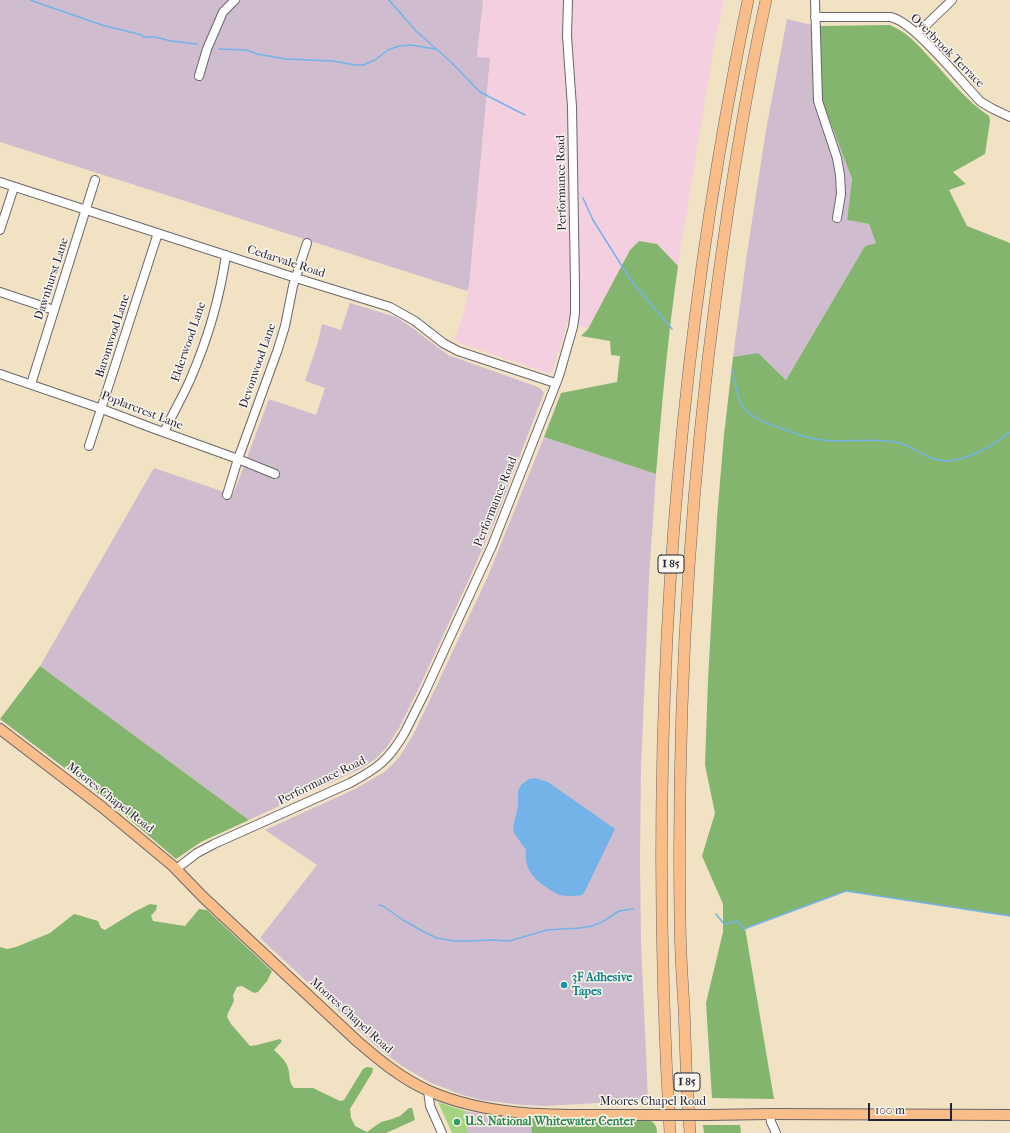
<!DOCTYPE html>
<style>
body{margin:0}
#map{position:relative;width:1010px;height:1133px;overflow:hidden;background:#f1e2c4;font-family:"IM FELL French Canon",serif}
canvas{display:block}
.scale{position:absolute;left:868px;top:1103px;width:84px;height:18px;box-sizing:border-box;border:2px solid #22223b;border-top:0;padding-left:5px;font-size:12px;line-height:14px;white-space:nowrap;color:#22223b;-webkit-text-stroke:3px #fbf7ec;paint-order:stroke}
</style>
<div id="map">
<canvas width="1010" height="1133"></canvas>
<div class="scale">100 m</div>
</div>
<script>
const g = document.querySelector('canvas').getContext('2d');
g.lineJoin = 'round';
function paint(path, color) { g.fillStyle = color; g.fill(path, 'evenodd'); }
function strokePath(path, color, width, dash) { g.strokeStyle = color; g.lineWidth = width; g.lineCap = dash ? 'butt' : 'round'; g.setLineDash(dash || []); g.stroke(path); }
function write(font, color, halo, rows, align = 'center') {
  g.font = font + ' "IM FELL French Canon",serif'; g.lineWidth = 3; g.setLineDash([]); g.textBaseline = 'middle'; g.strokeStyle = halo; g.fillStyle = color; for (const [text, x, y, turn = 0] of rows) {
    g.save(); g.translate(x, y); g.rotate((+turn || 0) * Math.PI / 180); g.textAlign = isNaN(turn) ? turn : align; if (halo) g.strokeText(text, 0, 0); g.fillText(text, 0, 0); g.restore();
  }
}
const built = new Path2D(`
 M 483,0 L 724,0 L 712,57 L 678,266 L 657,244 L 639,241 L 630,250 L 588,329 L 566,322 L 564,336 L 551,374 L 462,344 L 454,340 L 464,312 L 469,286 L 490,59 L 477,57 Z`);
const industrial = new Path2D(`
 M 0,0 L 483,0 L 477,57 L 490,58 L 469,286 L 467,291 L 0,142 Z
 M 787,19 L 812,25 L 819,92 L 852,179 L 847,220 L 869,224 L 877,243 L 865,246 L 786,380 L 758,354 L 733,357 L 747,253 L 766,130 Z
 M 350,303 L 396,317 L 411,327 L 448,355 L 538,387 L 541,389 L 544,393 L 495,520 L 470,577 L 418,690 L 399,728 L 387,747 L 374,760 L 360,769 L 249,820 L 40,666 L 154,468 L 233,495 L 269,399 L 316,415 L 325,388 L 305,381 L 318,342 L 322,324 L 341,330 Z
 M 544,437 L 656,474 L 649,579 L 641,768 L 640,859 L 641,941 L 648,1100 L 546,1106 L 522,1105 L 481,1100 L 463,1095 L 431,1083 L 402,1066 L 377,1047 L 260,938 L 317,865 L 265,830 L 353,790 L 383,773 L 391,766 L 400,756 L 413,735 L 428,704 L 488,576 Z
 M 465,1111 L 507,1119 L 550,1121 L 550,1126 L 622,1133 L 468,1133 Z`);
const green = new Path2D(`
 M 438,1102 L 465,1111 L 468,1133 L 452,1133 Z`);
const forest = new Path2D(`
 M 890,25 C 908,33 917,44 930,58 C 949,78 966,101 989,116 L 990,121 L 985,154 L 953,172 L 966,184 L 949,190 L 967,226 L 1010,243 L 1010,916 L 846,891 L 745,928 L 774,1099 L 712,1098 L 706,1003 L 723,932 L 723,904 L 702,856 L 715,813 L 705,765 L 708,680 L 717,517 L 724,435 L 733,357 L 758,353 L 786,380 L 865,246 L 876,243 L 869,224 L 847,220 L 852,179 L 819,92 L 817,27 L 821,26 Z
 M 639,241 L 657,244 L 678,266 C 668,335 662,404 656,474 L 544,437 L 561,393 L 617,382 L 620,356 L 611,355 L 610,341 L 581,336 L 588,329 L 630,250 Z
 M 40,666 L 249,820 L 201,842 L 176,859 L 108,801 L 0,719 Z
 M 150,904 L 157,905 L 156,910 L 151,916 L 153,921 L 185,926 L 199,909 L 207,910 L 272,971 L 267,981 L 258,992 L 254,993 L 242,986 L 237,987 L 233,995 L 234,1001 L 228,1013 L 227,1017 L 231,1024 L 250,1046 L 257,1045 L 280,1039 L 282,1041 L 274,1050 C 280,1056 288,1062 289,1072 C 290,1079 289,1082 294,1088 L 313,1088 L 340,1101 L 344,1100 L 363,1069 L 367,1067 L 373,1068 L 372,1073 L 350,1109 L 351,1118 L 355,1126 L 367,1132 L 381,1122 L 389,1120 L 400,1116 L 409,1108 L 412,1108 L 415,1120 L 386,1133 L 0,1133 L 0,947 L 7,949 L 16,947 L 50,933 L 74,914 L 78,915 L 98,921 L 101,928 L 105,930 L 134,912 Z
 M 643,1119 C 653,1120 657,1124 657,1133 L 532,1133 L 530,1120 C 568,1123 605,1124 643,1119 Z
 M 703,1125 L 740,1125 L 741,1133 L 704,1133 Z`);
const water = new Path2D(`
 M 535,778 L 548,782 L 615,829 L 585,891 L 582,895 C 575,896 567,897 560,895 C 555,893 550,890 546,887 C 532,878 524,867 526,850 L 514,833 L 513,827 L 518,806 L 518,791 L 521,785 L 529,779 Z`);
const stream = new Path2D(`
 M 30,0 L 102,25 L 142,35 L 143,37 L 155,37 L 171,41 L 197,44
 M 389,0 L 416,31 L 451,62 L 480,92 L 525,115
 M 219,49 L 246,50 L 257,54 L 286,59 L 333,61 L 355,65 L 363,65 L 375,60 L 388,50 L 399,46 L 411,45 L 435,49
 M 583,198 L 593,220 L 632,282 L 672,329
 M 732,370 C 736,382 737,404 747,412 C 756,420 769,424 780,428 C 793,433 806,438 821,440 C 847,443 874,437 900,443 C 915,448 931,462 948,461 C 973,458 990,447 1010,432
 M 379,905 L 383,906 L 403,920 L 424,932 L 437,938 L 454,941 L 470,941 L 492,940 L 509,941 L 547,930 L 580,928 L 592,926 L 602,922 L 619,911 L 633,909
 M 716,914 L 724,924 L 737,921 L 744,929 L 846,891 L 1010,916`);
const minor = new Path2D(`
 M 815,0 L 818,101 L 837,158 L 840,175 L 841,194 L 837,218
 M 815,17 L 890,17 C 913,20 963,84 981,102 L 993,109 L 1010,117
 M 916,32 L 922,29 L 952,0
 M 199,76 L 207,49 L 223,12 L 235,0
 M 0,182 L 296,278 L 390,307 L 415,321 L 443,343 L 458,351 L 555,383
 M 0,230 L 14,187
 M 0,292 L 54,310
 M 0,374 L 102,409 L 152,428 L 238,459 L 275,474
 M 31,384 L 95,180
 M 164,432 C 172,415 182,398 190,380 C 207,341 220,297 226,255
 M 89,446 L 158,233
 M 227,495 L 238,459 L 278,349 L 285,326 L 293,286 L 307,243
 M 176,869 L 197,853 L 214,844 L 350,783 C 378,768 389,760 405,732 L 424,694 L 492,546 L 559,376 L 573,327 L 575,313 L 575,285 L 572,107 L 567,36 L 568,0
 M 428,1090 L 430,1106 L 442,1133
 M 770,1114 L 771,1122 L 776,1133`);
const major = new Path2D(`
 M 0,729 L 102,807 L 173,866 L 203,897 L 357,1041 C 379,1060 402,1079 429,1091 C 498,1121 574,1114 647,1115
 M 708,1115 L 770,1114 L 1010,1115`);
const highway = new Path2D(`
 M 670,1133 C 647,754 671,372 748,0
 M 690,1133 C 687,1091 685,1049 684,1007 C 682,977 680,946 680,916 C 677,706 689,496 717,288 C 730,191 745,95 766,0`);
const majorBridge = new Path2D(`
 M 647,1115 L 708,1115`);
const markers = [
 [564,985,4,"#0f9aa8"],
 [457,1122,4,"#2e9e5b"]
];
const shields = [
 [671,564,26],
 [687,1082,26]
];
const shieldNames = [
 ["I 85",671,564],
 ["I 85",687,1082]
];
const streetNames = [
 ["Overbrook Terrace",947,51,45],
 ["Performance Road",562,183,-91],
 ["Cedarvale Road",286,262,18],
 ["Dawnhurst Lane",52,279,-72],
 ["Baronwood Lane",113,336,-72],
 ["Elderwood Lane",189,342,-71],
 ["Devonwood Lane",258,366,-71],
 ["Poplarcrest Lane",142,411,21],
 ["Performance Road",496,502,-68],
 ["Performance Road",322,781,-26],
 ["Moores Chapel Road",110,798,38],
 ["Moores Chapel Road",351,1016,42],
 ["Moores Chapel Road",653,1102]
];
const cultureNames = [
 ["3F Adhesive",572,978],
 ["Tapes",572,992]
];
const leisureNames = [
 ["U.S. National Whitewater Center",465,1122]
];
paint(built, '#f3cfe0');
paint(industrial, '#cfbdcf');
paint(green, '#a5d380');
paint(forest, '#84b56e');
paint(water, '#74b3e7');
strokePath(stream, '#74b3e7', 1.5);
strokePath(minor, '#6a656b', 10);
strokePath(major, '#6a656b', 12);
strokePath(highway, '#6a656b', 12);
strokePath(minor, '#fff', 8);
strokePath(major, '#f8bd89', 10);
strokePath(highway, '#f8bd89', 11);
strokePath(majorBridge, '#6a656b', 12, []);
strokePath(majorBridge, '#f8bd89', 10);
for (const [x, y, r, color] of markers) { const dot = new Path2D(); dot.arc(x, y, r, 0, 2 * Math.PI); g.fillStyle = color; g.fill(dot); strokePath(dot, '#fbf7ec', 1.5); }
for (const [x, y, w] of shields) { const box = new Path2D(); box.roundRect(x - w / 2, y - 9, w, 18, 3); g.fillStyle = '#fbf7ec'; g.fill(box); strokePath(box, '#22223b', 1); }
write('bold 11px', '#22223b', null, shieldNames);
write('12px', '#22223b', '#fbf7ec', streetNames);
write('bold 12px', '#0d838f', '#fbf7ec', cultureNames, 'left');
write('bold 12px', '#27864d', '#fbf7ec', leisureNames, 'left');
</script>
